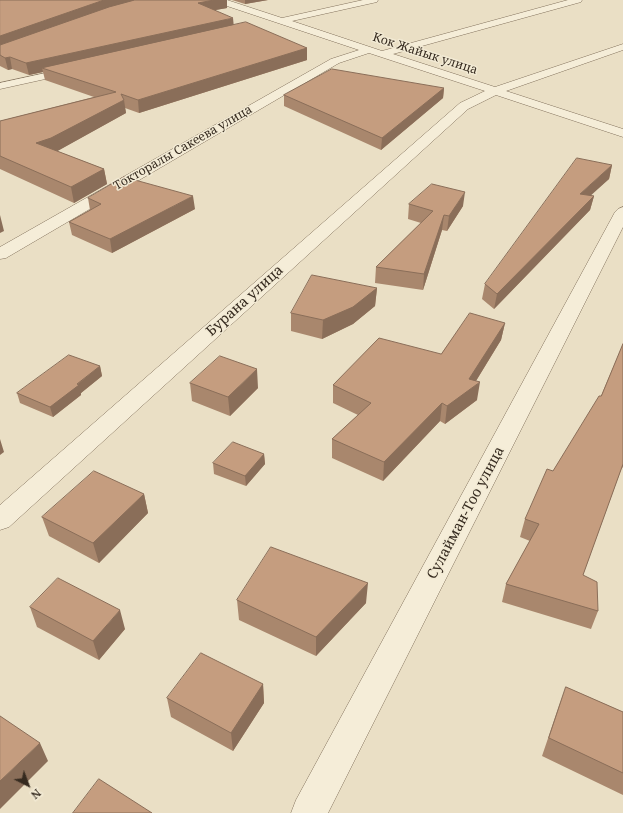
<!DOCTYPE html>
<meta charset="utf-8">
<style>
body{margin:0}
#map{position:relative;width:623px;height:813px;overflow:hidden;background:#eadfc5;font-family:"Noto Serif",serif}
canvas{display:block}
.north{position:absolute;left:8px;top:765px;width:40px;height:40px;-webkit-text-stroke:3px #f2ead4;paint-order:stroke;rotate:138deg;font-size:11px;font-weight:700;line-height:16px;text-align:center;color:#352a1f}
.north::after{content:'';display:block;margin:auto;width:14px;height:18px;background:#352a1f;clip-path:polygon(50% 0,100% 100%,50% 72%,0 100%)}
</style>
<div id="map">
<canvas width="623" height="813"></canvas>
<div class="north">N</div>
</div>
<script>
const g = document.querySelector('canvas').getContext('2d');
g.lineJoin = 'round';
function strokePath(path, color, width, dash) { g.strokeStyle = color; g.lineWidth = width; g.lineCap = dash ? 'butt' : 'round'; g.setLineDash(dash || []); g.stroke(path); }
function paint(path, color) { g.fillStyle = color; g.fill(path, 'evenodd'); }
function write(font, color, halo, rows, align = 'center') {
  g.font = font + ' "Noto Serif",serif'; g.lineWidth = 3; g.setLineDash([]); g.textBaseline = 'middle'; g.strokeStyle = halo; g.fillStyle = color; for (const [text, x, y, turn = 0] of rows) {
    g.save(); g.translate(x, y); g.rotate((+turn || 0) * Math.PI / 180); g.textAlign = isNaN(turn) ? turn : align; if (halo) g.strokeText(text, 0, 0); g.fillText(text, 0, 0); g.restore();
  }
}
const minor = new Path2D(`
 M 214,0 L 227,0 L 282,18 L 363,0 L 378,0 L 377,2 L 292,21 L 382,51 L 568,0 L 582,0 L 581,2 L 393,54 L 495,87 L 623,44 L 623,50 L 506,91 L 623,129 L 623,137 L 496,95 L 468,109 L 9,527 L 0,530 L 0,505 L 460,103 L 485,91 L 369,53 L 339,63 L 6,258 L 0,259 L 0,247 L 331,59 L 359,50 L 215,2 Z
 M 73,67 L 77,68 L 78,70 L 77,72 L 0,89 L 0,83 Z
 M 623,207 L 623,227 L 328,813 L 291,813 L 296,800 L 615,212 L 618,209 Z`);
const wall = new Path2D(`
 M 0,0 L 227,0 L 227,8 L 215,10 L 233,25 L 307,48 L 307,60 L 139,113 L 125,108 L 126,113 L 57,151 L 104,169 L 107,184 L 74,203 L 0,169 L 0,121 L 94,97 L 45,80 L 43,72 L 29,75 L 12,69 L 8,70 L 0,66 Z
 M 232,0 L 268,0 L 245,4 Z
 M 444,88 L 443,98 L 381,150 L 284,106 L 284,95 Z
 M 612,165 L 609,179 L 590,195 L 594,196 L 590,210 L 494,309 L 482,299 L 485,284 Z
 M 88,198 L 195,209 L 112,253 L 72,235 L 69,222 L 90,210 Z
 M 409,204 L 463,206 L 447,231 L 442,230 L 423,290 L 375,283 L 376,267 L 421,223 L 408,219 Z
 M 377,288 L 375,306 L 353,324 L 322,339 L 291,331 L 291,313 Z
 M 505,323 L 501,340 L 476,381 L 477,400 L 445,424 L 440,421 L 383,481 L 332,458 L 332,439 L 358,415 L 333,403 L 333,385 L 441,354 Z
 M 623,344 L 623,468 L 622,467 L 583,575 L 598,611 L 591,629 L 502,602 L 506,584 L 530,541 L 520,537 L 525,519 L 553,471 L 601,396 Z
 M 100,366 L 102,376 L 81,393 L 81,395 L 53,417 L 20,403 L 17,393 Z
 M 190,383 L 258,388 L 230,416 L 192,401 Z
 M 264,454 L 265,464 L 246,486 L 214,474 L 213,463 Z
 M 144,494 L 148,513 L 99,563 L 49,536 L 42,517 Z
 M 237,600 L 366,603 L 316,656 L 239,620 Z
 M 30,607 L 125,629 L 99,660 L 37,627 Z
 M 263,684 L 264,703 L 233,751 L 171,717 L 167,698 Z
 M 566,687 L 623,712 L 623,795 L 542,756 L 559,706 Z`);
const shadedWall = new Path2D(`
 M 104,0 L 141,0 L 0,48 L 0,36 Z
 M 214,0 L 227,0 L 227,8 L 199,13 L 198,3 Z
 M 245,0 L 268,0 L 245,4 Z
 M 233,18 L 234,28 L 42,68 L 43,72 L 29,75 L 26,63 Z
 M 307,48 L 307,60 L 139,113 L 138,100 Z
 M 10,57 L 12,69 L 8,70 L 5,58 Z
 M 444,88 L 443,98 L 381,150 L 382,138 Z
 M 124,100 L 126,113 L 54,153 L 36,143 Z
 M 612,165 L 609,179 L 577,208 L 580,194 Z
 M 104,169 L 107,184 L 74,203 L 71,187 Z
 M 465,192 L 463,206 L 447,231 L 449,216 Z
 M 193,196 L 195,209 L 112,253 L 110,239 Z
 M 594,196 L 590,210 L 494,309 L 497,294 Z
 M 0,215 L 4,231 L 0,233 Z
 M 444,215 L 442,230 L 423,290 L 424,274 Z
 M 377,288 L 375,306 L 353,324 L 322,339 L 323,320 Z
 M 505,323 L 501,340 L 471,389 L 480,382 L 477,400 L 445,424 L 447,406 L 469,379 Z
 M 100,366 L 102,376 L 81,393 L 81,395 L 53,417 L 50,407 Z
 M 257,369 L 258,388 L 230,416 L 228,397 Z
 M 442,403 L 440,421 L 383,481 L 384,462 Z
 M 0,439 L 4,452 L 0,455 Z
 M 264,454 L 265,464 L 246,486 L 245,476 Z
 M 144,494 L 148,513 L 99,563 L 93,543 Z
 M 368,583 L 366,603 L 316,656 L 316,637 Z
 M 120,610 L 125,629 L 99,660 L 93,641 Z
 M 263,684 L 264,703 L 233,751 L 231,733 Z
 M 40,743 L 48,761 L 0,809 L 0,781 Z`);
const building = new Path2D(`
 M 0,0 L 104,0 L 0,36 Z
 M 135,0 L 214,0 L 198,3 L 233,18 L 26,63 L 10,57 L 5,58 L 0,55 L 0,45 L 109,7 Z
 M 246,22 L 307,48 L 138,100 L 121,94 L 124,100 L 51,138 L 36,143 L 104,169 L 71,187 L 0,156 L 0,121 L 116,92 L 42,68 Z
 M 332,69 L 444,88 L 382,138 L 284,95 Z
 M 577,158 L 612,165 L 580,194 L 594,196 L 497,294 L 485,284 Z
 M 124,177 L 193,196 L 110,239 L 69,222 L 101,204 L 88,198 Z
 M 432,184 L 465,192 L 449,216 L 444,215 L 424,274 L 376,267 L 433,211 L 409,204 Z
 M 312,275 L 377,288 L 353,307 L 323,320 L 291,313 Z
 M 470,313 L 505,323 L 469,379 L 480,382 L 447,406 L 442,403 L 384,462 L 332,439 L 371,403 L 333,385 L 379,338 L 441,354 Z
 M 623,344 L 623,464 L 583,575 L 597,582 L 598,611 L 506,584 L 539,524 L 525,519 L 547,469 L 553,471 L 599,396 L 601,396 Z
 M 69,355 L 100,366 L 77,384 L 79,385 L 50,407 L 17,393 Z
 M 220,356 L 257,369 L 228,397 L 190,383 Z
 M 233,442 L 264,454 L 245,476 L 213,463 Z
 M 94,471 L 144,494 L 93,543 L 42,517 Z
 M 271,547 L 368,583 L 316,637 L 237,600 Z
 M 58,578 L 120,610 L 93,641 L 30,607 Z
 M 201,653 L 263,684 L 231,733 L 167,698 Z
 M 566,687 L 623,712 L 623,773 L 549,738 Z
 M 0,716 L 40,743 L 0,781 Z
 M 99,779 L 152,813 L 73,813 Z`);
const farStreetnames = [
 ["Кок Жайык улица",425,54,18],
 ["Токторалы Сакеева улица",183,148,-30]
];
const streetNames = [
 ["Бурана улица",245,301,-42],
 ["Сулайман-Тоо улица",466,513,-62]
];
strokePath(minor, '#83725d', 1);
paint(minor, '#f5edd8');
paint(wall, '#a9876d');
paint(shadedWall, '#8a6e59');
paint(building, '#c59d7f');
strokePath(building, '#8a6e59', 1);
write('12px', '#352a1f', '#f2ead4', farStreetnames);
write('14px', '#352a1f', '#f2ead4', streetNames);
</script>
